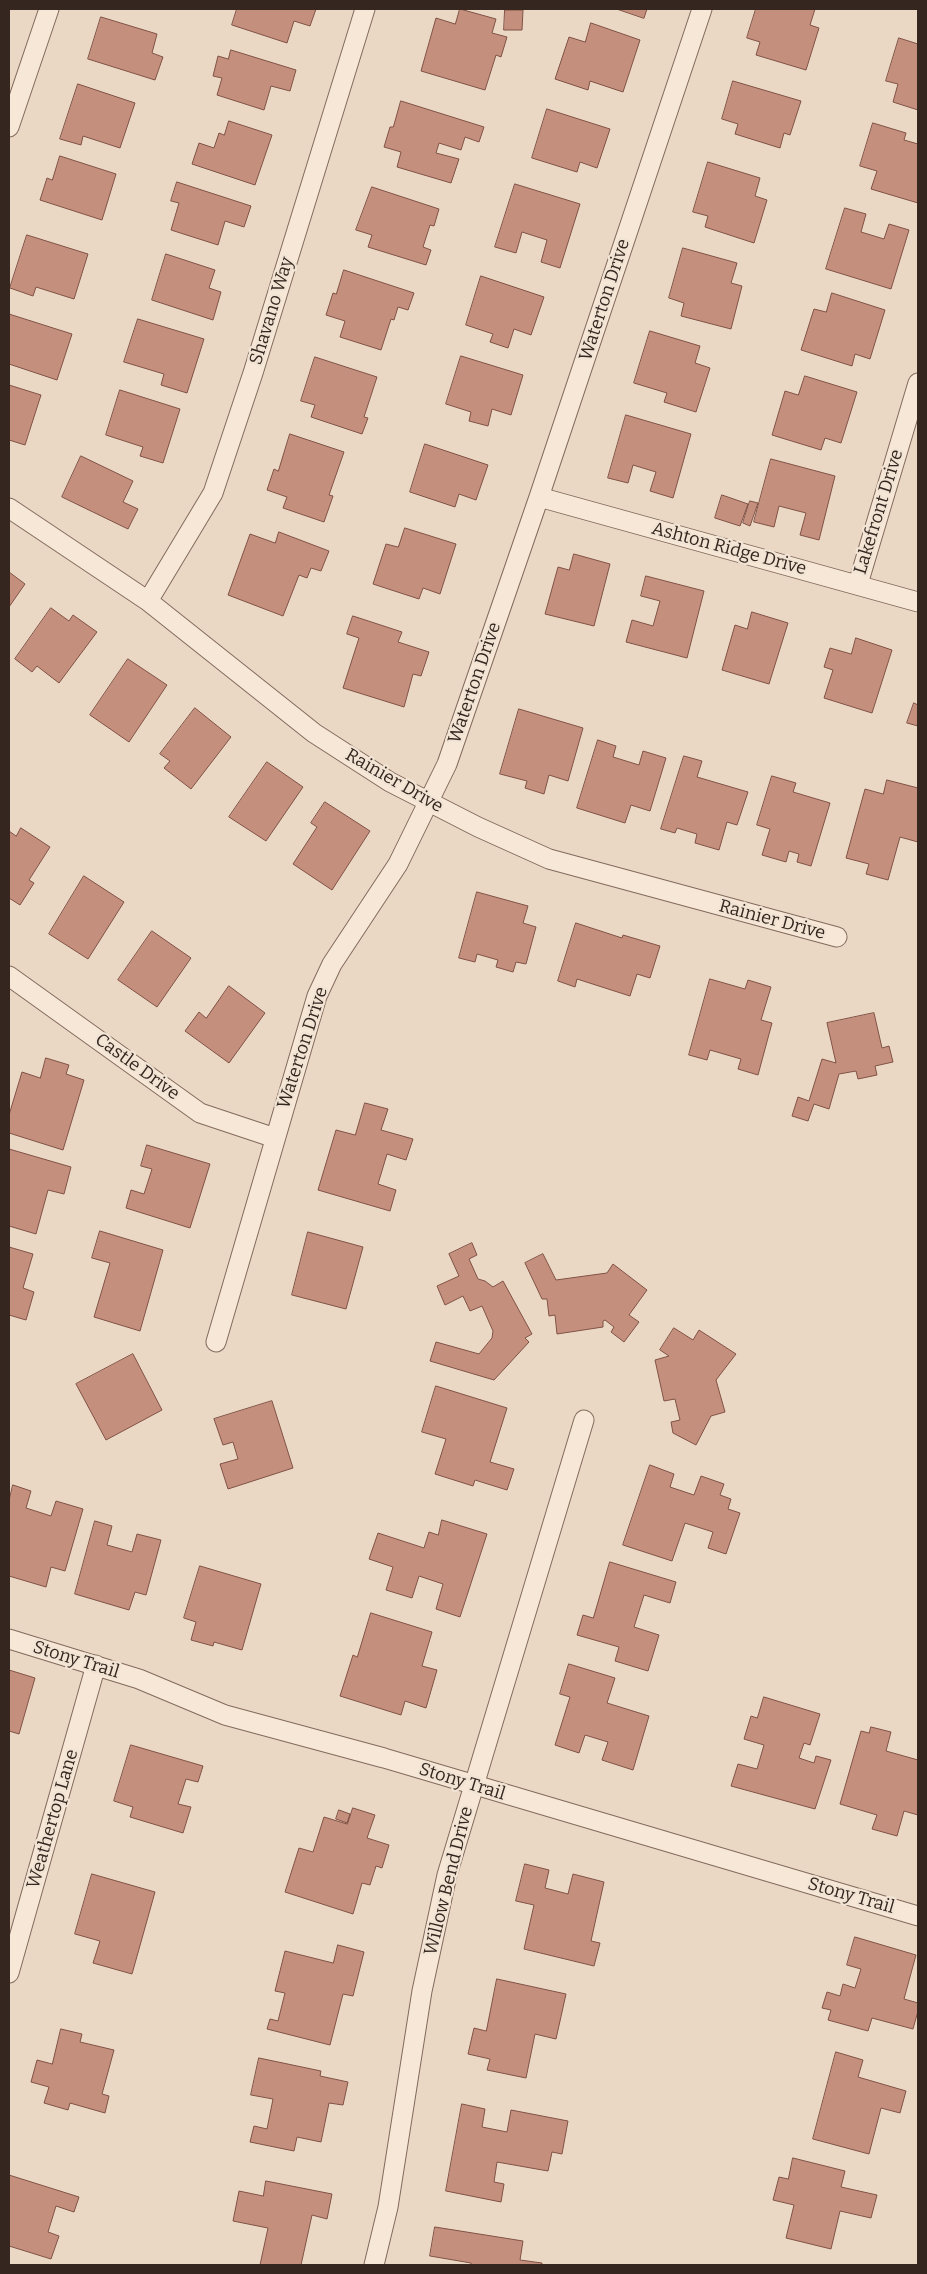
<!DOCTYPE html>
<style>
body{margin:0}
#map{position:relative;width:927px;height:2274px;overflow:hidden;background:#ead8c5;font-family:Bitter,serif}
canvas{display:block}
.frame{position:absolute;inset:0;border:10px solid #35261f;pointer-events:none}
</style>
<div id="map">
<canvas width="927" height="2274"></canvas>
<div class="frame"></div>
</div>
<script>
const g = document.querySelector('canvas').getContext('2d');
g.lineJoin = 'round';
function paint(path, color) { g.fillStyle = color; g.fill(path, 'evenodd'); }
function strokePath(path, color, width, dash) { g.strokeStyle = color; g.lineWidth = width; g.lineCap = dash ? 'butt' : 'round'; g.setLineDash(dash || []); g.stroke(path); }
function write(font, color, halo, rows, align = 'center') {
  g.font = font + ' Bitter,serif'; g.lineWidth = 4.5; g.setLineDash([]); g.textBaseline = 'middle'; g.strokeStyle = halo; g.fillStyle = color; for (const [text, x, y, turn = 0] of rows) {
    g.save(); g.translate(x, y); g.rotate((+turn || 0) * Math.PI / 180); g.textAlign = isNaN(turn) ? turn : align; if (halo) g.strokeText(text, 0, 0); g.fillText(text, 0, 0); g.restore();
  }
}
const building = new Path2D(`
 M 237,9 L 316,9 L 310,26 L 294,21 L 287,43 L 232,25 Z
 M 460,9 L 496,19 L 492,33 L 507,37 L 501,57 L 496,55 L 485,90 L 421,71 L 436,18 L 455,24 Z
 M 617,9 L 647,9 L 644,18 Z
 M 756,9 L 815,9 L 810,25 L 819,28 L 806,70 L 756,55 L 760,42 L 747,38 Z
 M 505,10 L 523,10 L 522,30 L 504,30 Z
 M 101,17 L 157,34 L 152,53 L 163,57 L 155,80 L 88,59 Z
 M 591,23 L 640,40 L 623,92 L 590,81 L 588,90 L 555,79 L 569,37 L 585,42 Z
 M 899,38 L 918,44 L 918,110 L 893,102 L 898,84 L 886,81 Z
 M 231,50 L 296,70 L 290,91 L 271,86 L 264,110 L 217,95 L 222,78 L 213,76 L 218,56 L 228,59 Z
 M 733,81 L 801,101 L 790,135 L 784,133 L 780,148 L 735,134 L 738,124 L 722,119 Z
 M 78,84 L 135,103 L 120,148 L 83,136 L 81,145 L 60,139 Z
 M 401,101 L 484,127 L 479,142 L 465,137 L 461,150 L 439,143 L 436,153 L 459,159 L 451,183 L 397,167 L 401,152 L 384,147 L 390,127 L 393,127 Z
 M 547,109 L 610,129 L 597,168 L 580,162 L 577,172 L 532,158 Z
 M 229,121 L 272,135 L 255,185 L 192,164 L 199,143 L 214,148 L 219,133 L 224,135 Z
 M 873,123 L 906,133 L 904,140 L 918,144 L 918,203 L 871,189 L 877,171 L 860,166 Z
 M 60,156 L 116,174 L 102,220 L 40,200 L 47,178 L 52,180 Z
 M 708,162 L 760,178 L 755,196 L 767,200 L 754,243 L 705,227 L 708,216 L 693,212 Z
 M 177,182 L 251,206 L 244,227 L 225,221 L 218,245 L 171,230 L 179,203 L 171,201 Z
 M 515,184 L 580,204 L 560,268 L 541,262 L 547,240 L 522,232 L 516,253 L 495,247 Z
 M 372,187 L 439,209 L 434,226 L 430,225 L 423,247 L 431,250 L 426,265 L 368,247 L 372,235 L 356,230 Z
 M 845,208 L 866,214 L 861,232 L 884,239 L 889,224 L 909,230 L 891,289 L 826,269 Z
 M 27,235 L 88,254 L 74,299 L 36,287 L 33,296 L 10,288 Z
 M 683,248 L 737,263 L 731,283 L 742,286 L 731,329 L 681,316 L 684,303 L 669,298 Z
 M 166,254 L 215,270 L 209,288 L 221,292 L 213,320 L 152,300 Z
 M 344,270 L 414,293 L 408,310 L 398,307 L 394,320 L 391,319 L 381,350 L 340,337 L 345,321 L 326,315 L 333,293 L 336,294 Z
 M 481,276 L 544,297 L 531,335 L 514,329 L 508,348 L 490,342 L 493,334 L 466,325 Z
 M 832,293 L 885,310 L 870,359 L 855,354 L 852,366 L 801,350 L 814,309 L 826,312 Z
 M 9,314 L 72,334 L 57,380 L 9,364 Z
 M 138,319 L 204,339 L 187,393 L 161,385 L 164,374 L 124,362 Z
 M 650,331 L 700,346 L 695,363 L 710,368 L 696,412 L 664,402 L 667,393 L 634,383 Z
 M 461,356 L 523,375 L 511,415 L 492,409 L 488,426 L 469,421 L 471,412 L 446,404 Z
 M 315,357 L 377,377 L 364,417 L 368,418 L 362,434 L 311,417 L 315,405 L 301,401 Z
 M 805,376 L 857,392 L 841,443 L 825,438 L 821,450 L 772,435 L 785,391 L 798,395 Z
 M 9,385 L 41,395 L 25,445 L 9,440 Z
 M 120,390 L 180,409 L 163,463 L 140,456 L 143,447 L 106,435 Z
 M 626,415 L 691,434 L 673,498 L 650,491 L 656,472 L 633,465 L 628,483 L 608,478 Z
 M 290,434 L 344,452 L 329,495 L 333,496 L 324,522 L 283,508 L 287,497 L 267,490 L 274,469 L 278,471 Z
 M 425,444 L 488,465 L 476,500 L 459,494 L 455,507 L 410,492 Z
 M 81,456 L 133,481 L 123,502 L 138,509 L 128,529 L 62,497 Z
 M 771,459 L 835,476 L 819,540 L 800,535 L 806,513 L 779,506 L 774,527 L 754,522 Z
 M 722,495 L 748,504 L 740,526 L 715,518 Z
 M 750,501 L 758,503 L 750,526 L 743,523 Z
 M 405,528 L 456,544 L 440,594 L 423,588 L 419,599 L 373,584 L 386,544 L 398,547 Z
 M 279,532 L 329,551 L 321,571 L 311,568 L 307,578 L 299,575 L 283,616 L 228,595 L 250,534 L 275,543 Z
 M 574,554 L 610,564 L 594,626 L 545,614 L 558,567 L 569,570 Z
 M 9,572 L 25,584 L 9,607 Z
 M 646,576 L 704,591 L 687,658 L 626,642 L 632,620 L 653,626 L 660,601 L 641,596 Z
 M 51,608 L 69,621 L 73,615 L 97,632 L 59,683 L 37,666 L 32,672 L 15,659 Z
 M 752,612 L 788,623 L 769,684 L 722,670 L 735,625 L 747,629 Z
 M 353,616 L 402,632 L 398,642 L 429,652 L 421,676 L 413,674 L 404,707 L 343,688 L 359,638 L 347,634 Z
 M 856,638 L 892,650 L 872,713 L 824,698 L 833,670 L 824,667 L 830,648 L 851,654 Z
 M 128,659 L 167,685 L 129,742 L 90,715 Z
 M 914,703 L 918,705 L 918,726 L 907,723 Z
 M 195,708 L 231,737 L 191,789 L 164,768 L 170,761 L 160,754 Z
 M 519,709 L 583,728 L 568,781 L 549,775 L 544,794 L 525,788 L 527,781 L 500,774 Z
 M 598,740 L 616,746 L 613,757 L 639,765 L 643,751 L 666,758 L 650,811 L 631,805 L 625,823 L 577,808 Z
 M 684,756 L 702,761 L 697,777 L 748,792 L 737,825 L 727,822 L 719,850 L 695,843 L 697,834 L 677,828 L 675,833 L 661,829 Z
 M 267,762 L 303,787 L 266,841 L 229,817 Z
 M 772,776 L 796,783 L 793,792 L 830,803 L 811,866 L 797,862 L 799,854 L 789,851 L 786,862 L 762,855 L 770,829 L 757,825 Z
 M 887,780 L 918,788 L 918,842 L 900,837 L 888,880 L 866,874 L 869,864 L 846,858 L 865,789 L 883,794 Z
 M 325,802 L 370,831 L 332,890 L 293,864 L 317,827 L 311,823 Z
 M 21,828 L 50,847 L 29,880 L 34,883 L 20,905 L 9,898 L 9,831 L 16,836 Z
 M 84,876 L 124,902 L 88,959 L 49,934 Z
 M 477,892 L 528,906 L 523,923 L 536,927 L 526,964 L 516,962 L 513,972 L 496,967 L 498,960 L 477,954 L 475,962 L 459,958 Z
 M 576,923 L 622,938 L 623,935 L 660,946 L 650,978 L 637,974 L 630,996 L 577,979 L 575,987 L 558,981 Z
 M 152,931 L 191,958 L 157,1007 L 118,980 Z
 M 710,979 L 745,989 L 748,980 L 771,987 L 761,1020 L 772,1023 L 758,1075 L 738,1069 L 741,1059 L 710,1050 L 707,1060 L 689,1055 Z
 M 229,986 L 265,1013 L 229,1063 L 185,1031 L 199,1012 L 206,1018 Z
 M 874,1013 L 882,1048 L 889,1046 L 893,1062 L 875,1066 L 877,1075 L 858,1079 L 856,1071 L 839,1074 L 829,1109 L 814,1104 L 808,1121 L 792,1116 L 798,1097 L 809,1101 L 822,1059 L 836,1063 L 827,1023 Z
 M 46,1058 L 69,1065 L 66,1074 L 84,1080 L 63,1150 L 9,1133 L 9,1115 L 22,1072 L 40,1078 Z
 M 365,1103 L 388,1109 L 381,1130 L 413,1139 L 406,1160 L 387,1154 L 378,1184 L 396,1190 L 390,1211 L 318,1190 L 336,1130 L 355,1135 Z
 M 147,1145 L 210,1164 L 190,1228 L 126,1208 L 131,1190 L 144,1194 L 152,1169 L 141,1166 Z
 M 9,1149 L 71,1167 L 64,1194 L 48,1190 L 36,1234 L 9,1226 Z
 M 100,1231 L 163,1250 L 140,1331 L 94,1317 L 110,1263 L 92,1258 Z
 M 308,1232 L 363,1247 L 346,1309 L 292,1295 Z
 M 472,1243 L 477,1255 L 469,1259 L 478,1279 L 485,1281 L 493,1287 L 503,1281 L 532,1334 L 525,1338 L 529,1342 L 494,1380 L 430,1361 L 436,1342 L 479,1354 L 492,1338 L 493,1331 L 482,1306 L 470,1311 L 463,1296 L 445,1305 L 437,1286 L 459,1276 L 449,1254 Z
 M 9,1247 L 33,1254 L 23,1288 L 34,1292 L 26,1320 L 9,1315 Z
 M 543,1254 L 556,1280 L 607,1273 L 613,1264 L 647,1290 L 629,1315 L 639,1322 L 624,1342 L 611,1332 L 614,1327 L 605,1320 L 603,1321 L 603,1327 L 557,1334 L 555,1315 L 549,1316 L 547,1299 L 542,1299 L 525,1263 Z
 M 674,1328 L 693,1340 L 699,1330 L 736,1354 L 716,1380 L 725,1412 L 711,1416 L 696,1445 L 673,1433 L 671,1422 L 680,1420 L 675,1399 L 664,1401 L 655,1360 L 669,1356 L 660,1350 Z
 M 133,1354 L 162,1410 L 106,1440 L 76,1384 Z
 M 436,1386 L 507,1408 L 490,1462 L 514,1469 L 507,1490 L 475,1480 L 473,1486 L 435,1474 L 446,1439 L 422,1432 Z
 M 272,1401 L 293,1468 L 228,1489 L 220,1464 L 238,1459 L 233,1442 L 223,1445 L 214,1419 Z
 M 650,1465 L 674,1474 L 670,1487 L 694,1495 L 701,1476 L 724,1484 L 720,1495 L 731,1499 L 728,1509 L 740,1513 L 726,1554 L 708,1548 L 713,1532 L 685,1523 L 672,1561 L 623,1545 Z
 M 13,1485 L 31,1491 L 26,1508 L 51,1516 L 56,1501 L 83,1509 L 65,1571 L 51,1567 L 46,1587 L 9,1576 L 9,1501 Z
 M 442,1520 L 487,1534 L 460,1617 L 436,1609 L 443,1584 L 419,1576 L 412,1598 L 386,1590 L 393,1567 L 369,1559 L 378,1533 L 424,1548 L 429,1532 L 438,1535 Z
 M 95,1521 L 112,1526 L 107,1545 L 132,1552 L 137,1534 L 161,1540 L 146,1595 L 135,1592 L 129,1610 L 75,1594 Z
 M 610,1562 L 676,1582 L 670,1603 L 644,1595 L 634,1627 L 659,1635 L 648,1671 L 615,1661 L 619,1647 L 577,1635 L 583,1615 L 593,1618 Z
 M 200,1566 L 261,1584 L 242,1650 L 214,1642 L 213,1646 L 191,1640 L 196,1622 L 184,1618 Z
 M 371,1613 L 432,1632 L 422,1666 L 437,1670 L 426,1708 L 405,1701 L 401,1715 L 340,1696 L 353,1655 L 357,1657 Z
 M 569,1664 L 615,1678 L 607,1703 L 649,1716 L 633,1770 L 602,1760 L 608,1742 L 585,1735 L 579,1753 L 555,1745 L 570,1697 L 560,1694 Z
 M 9,1670 L 35,1678 L 19,1734 L 9,1731 Z
 M 764,1697 L 820,1714 L 810,1745 L 804,1743 L 799,1758 L 814,1763 L 816,1756 L 831,1760 L 815,1809 L 731,1786 L 738,1764 L 757,1769 L 764,1745 L 744,1739 L 751,1716 L 757,1718 Z
 M 871,1727 L 891,1732 L 886,1751 L 918,1760 L 918,1815 L 904,1811 L 897,1836 L 872,1829 L 877,1815 L 840,1804 L 861,1731 L 869,1733 Z
 M 131,1745 L 203,1766 L 198,1782 L 186,1779 L 178,1804 L 191,1807 L 183,1833 L 130,1817 L 133,1807 L 114,1801 Z
 M 353,1808 L 375,1815 L 367,1838 L 389,1845 L 382,1868 L 376,1866 L 370,1885 L 362,1883 L 353,1914 L 285,1892 L 299,1848 L 313,1852 L 324,1817 L 347,1824 Z
 M 339,1810 L 350,1814 L 347,1823 L 336,1819 Z
 M 525,1864 L 549,1870 L 545,1888 L 568,1894 L 573,1874 L 604,1882 L 591,1941 L 600,1943 L 594,1966 L 524,1949 L 534,1905 L 516,1901 Z
 M 92,1874 L 155,1892 L 132,1974 L 93,1963 L 100,1941 L 75,1934 Z
 M 855,1937 L 916,1955 L 904,1999 L 918,2003 L 918,2011 L 913,2029 L 872,2018 L 868,2031 L 828,2020 L 831,2010 L 822,2008 L 827,1992 L 840,1996 L 843,1984 L 855,1988 L 861,1969 L 847,1965 Z
 M 338,1945 L 364,1952 L 353,1996 L 343,1994 L 330,2045 L 267,2029 L 270,2019 L 278,2021 L 285,1993 L 275,1991 L 285,1951 L 333,1963 Z
 M 497,1979 L 566,1994 L 556,2039 L 535,2034 L 526,2078 L 487,2070 L 490,2059 L 468,2054 L 474,2028 L 486,2031 Z
 M 61,2029 L 82,2034 L 80,2042 L 114,2050 L 102,2094 L 109,2096 L 105,2113 L 70,2103 L 68,2110 L 44,2103 L 49,2087 L 31,2082 L 37,2060 L 52,2064 Z
 M 836,2052 L 863,2060 L 858,2077 L 906,2091 L 900,2113 L 881,2108 L 869,2154 L 813,2139 Z
 M 259,2058 L 321,2071 L 320,2076 L 348,2082 L 343,2105 L 329,2103 L 321,2142 L 297,2137 L 294,2151 L 250,2142 L 254,2126 L 267,2129 L 273,2099 L 251,2095 Z
 M 462,2104 L 485,2109 L 482,2127 L 507,2132 L 511,2110 L 568,2121 L 562,2154 L 552,2152 L 548,2171 L 497,2162 L 494,2182 L 504,2184 L 501,2202 L 446,2191 Z
 M 793,2158 L 845,2171 L 841,2187 L 877,2195 L 871,2218 L 840,2211 L 831,2249 L 786,2238 L 794,2205 L 773,2200 L 779,2177 L 788,2179 Z
 M 9,2175 L 79,2197 L 74,2212 L 56,2206 L 48,2232 L 59,2236 L 51,2259 L 9,2246 Z
 M 266,2181 L 332,2194 L 327,2219 L 312,2215 L 301,2265 L 260,2265 L 268,2228 L 233,2221 L 239,2191 L 263,2196 Z
 M 435,2227 L 523,2241 L 520,2260 L 542,2263 L 542,2265 L 471,2265 L 471,2263 L 430,2256 Z`);
const minor = new Path2D(`
 M 9,127 L 49,9
 M 539,497 L 918,602
 M 9,508 L 148,601 L 314,733 L 390,782 L 478,827 L 549,859 L 837,937
 M 858,584 L 918,383
 M 148,601 L 213,493 L 253,373 L 365,9
 M 9,976 L 200,1113 L 275,1138
 M 216,1342 L 317,996 L 332,964 L 398,864 L 447,764 L 539,497 L 702,9
 M 9,1639 L 139,1679 L 225,1715 L 384,1758 L 918,1916
 M 9,1973 L 96,1665
 M 374,2265 L 388,2207 L 422,1991 L 447,1875 L 584,1420`);
const streetNames = [
 ["Waterton Drive",605,300,-72],
 ["Shavano Way",272,311,-73],
 ["Lakefront Drive",879,512,-73],
 ["Ashton Ridge Drive",729,549,15],
 ["Waterton Drive",475,683,-71],
 ["Rainier Drive",394,781,30],
 ["Rainier Drive",772,920,15],
 ["Waterton Drive",303,1048,-72],
 ["Castle Drive",137,1067,36],
 ["Stony Trail",76,1660,17],
 ["Stony Trail",462,1782,17],
 ["Weathertop Lane",53,1819,-74],
 ["Willow Bend Drive",449,1881,-76],
 ["Stony Trail",851,1896,16]
];
paint(building, '#c58f7e');
strokePath(building, '#805245', 1);
strokePath(minor, '#836a5d', 21);
strokePath(minor, '#f6e7d7', 19);
write('18px', '#35261f', '#f2e4d4', streetNames);
</script>
